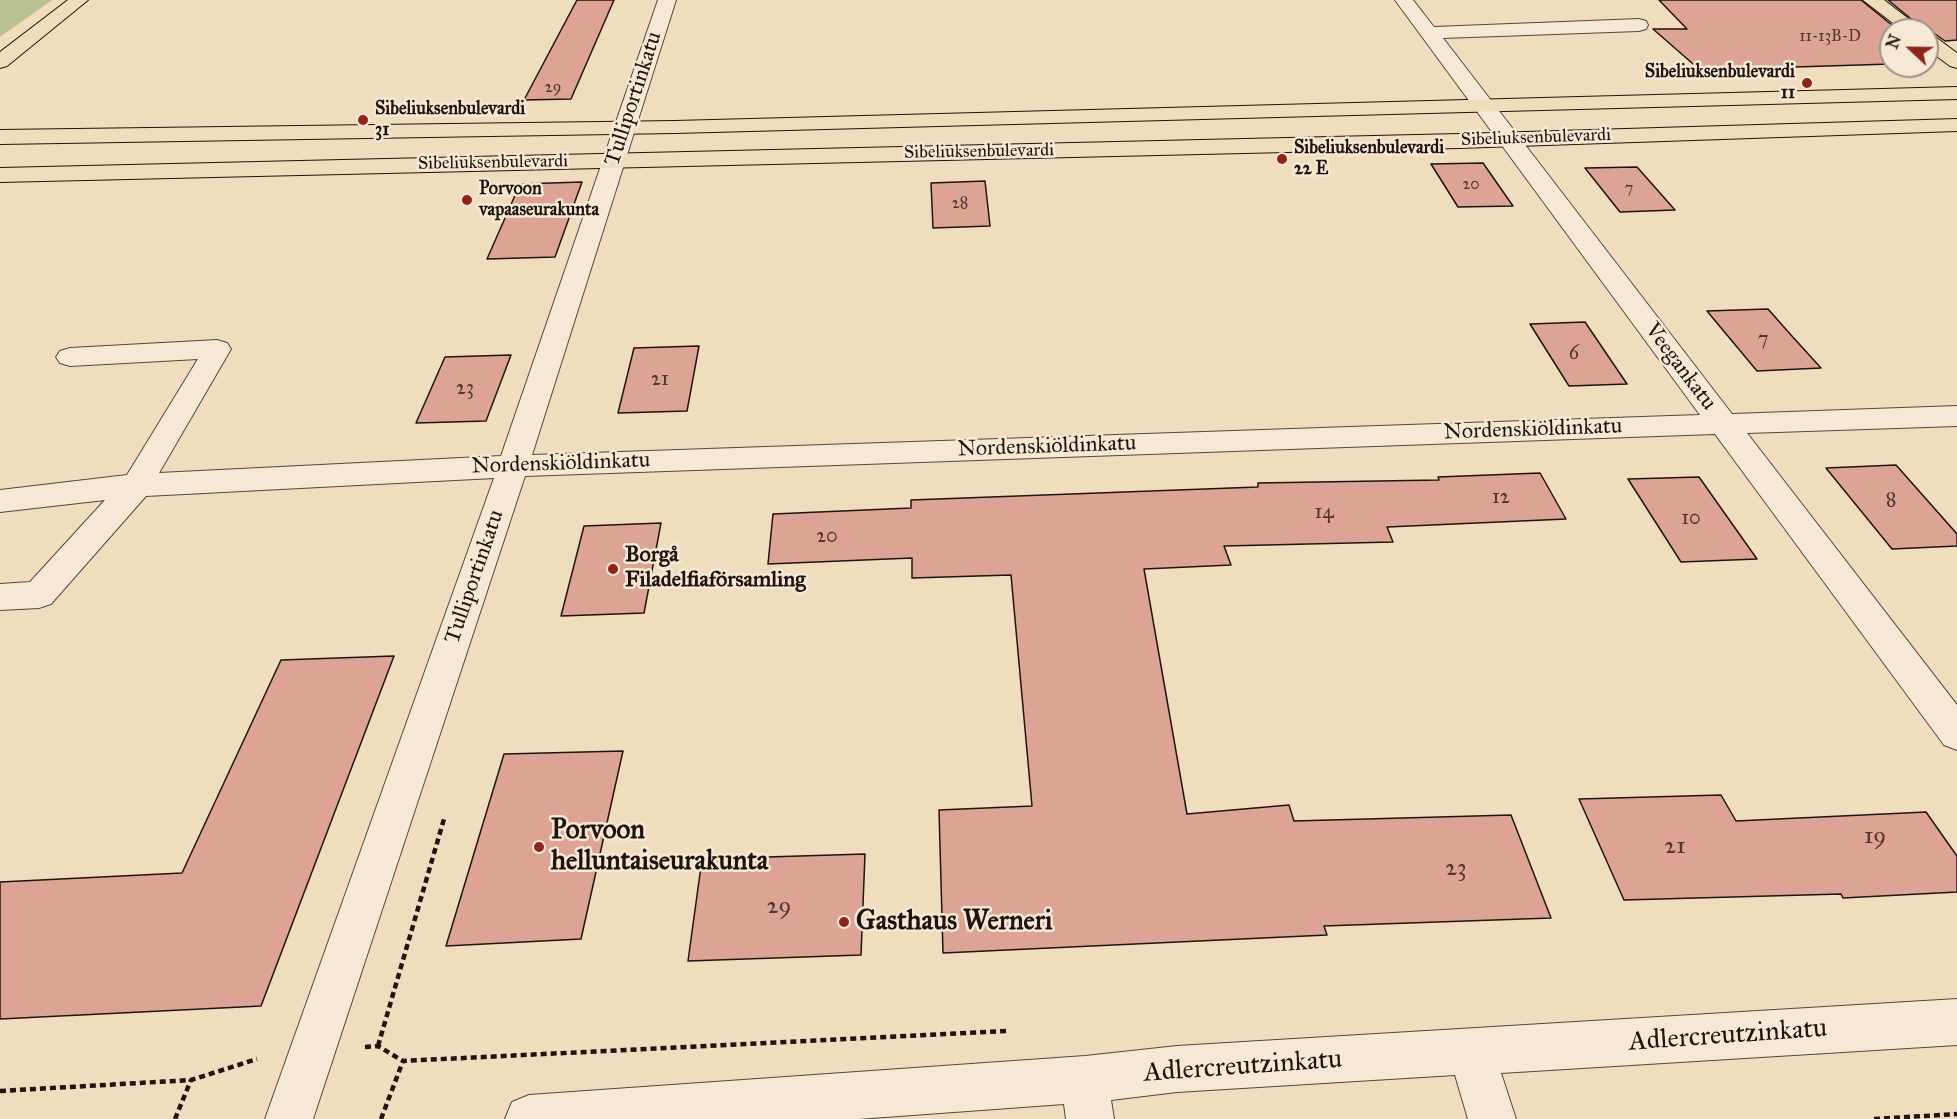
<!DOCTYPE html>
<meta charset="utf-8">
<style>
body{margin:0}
#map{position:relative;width:1957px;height:1119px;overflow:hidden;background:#f0ddbe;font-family:"IM FELL Great Primer",serif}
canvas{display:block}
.north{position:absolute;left:1879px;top:18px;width:60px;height:60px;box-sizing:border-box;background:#f5e9d5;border:2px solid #a09385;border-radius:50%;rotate:292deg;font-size:16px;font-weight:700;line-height:24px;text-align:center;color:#21130d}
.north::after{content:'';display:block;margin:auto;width:21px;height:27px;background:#8f2418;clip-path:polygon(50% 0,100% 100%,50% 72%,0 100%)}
</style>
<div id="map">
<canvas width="1957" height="1119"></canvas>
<div class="north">N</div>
</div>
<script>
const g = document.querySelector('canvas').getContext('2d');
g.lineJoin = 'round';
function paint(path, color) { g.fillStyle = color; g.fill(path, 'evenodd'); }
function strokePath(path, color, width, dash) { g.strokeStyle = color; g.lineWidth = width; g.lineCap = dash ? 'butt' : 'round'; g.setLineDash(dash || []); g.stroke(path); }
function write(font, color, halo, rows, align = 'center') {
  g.font = font + ' "IM FELL Great Primer",serif'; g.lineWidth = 5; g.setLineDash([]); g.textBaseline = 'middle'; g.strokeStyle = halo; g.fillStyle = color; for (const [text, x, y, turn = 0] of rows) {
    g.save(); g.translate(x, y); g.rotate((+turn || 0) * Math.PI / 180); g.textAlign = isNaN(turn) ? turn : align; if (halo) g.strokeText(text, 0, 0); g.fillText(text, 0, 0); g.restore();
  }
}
const green = new Path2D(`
 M 0,0 L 52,0 L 0,37 Z`);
const building = new Path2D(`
 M 577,0 L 614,0 L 571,99 L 524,100 Z
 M 1659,0 L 1861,0 L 1898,30 L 1891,30 L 1891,64 L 1700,70 L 1653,29 L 1687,29 Z
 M 1888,0 L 1957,0 L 1957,40 L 1945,41 L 1935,34 L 1927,32 Z
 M 1483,163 L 1513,206 L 1458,207 L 1431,164 Z
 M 1637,167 L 1675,210 L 1620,212 L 1585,168 Z
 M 985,181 L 990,226 L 933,228 L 931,183 Z
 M 582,182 L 555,257 L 487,259 L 520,184 Z
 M 1768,309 L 1791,335 L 1821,368 L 1757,371 L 1707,311 Z
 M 1585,322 L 1627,384 L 1569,386 L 1530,324 Z
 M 699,346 L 687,411 L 618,413 L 634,348 Z
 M 511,355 L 486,421 L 416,423 L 445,357 Z
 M 1896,465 L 1957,534 L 1957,546 L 1892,549 L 1826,468 Z
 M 1540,473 L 1566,519 L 1387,527 L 1393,542 L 1224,546 L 1231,565 L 1144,569 L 1187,814 L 1289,805 L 1294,821 L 1511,815 L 1551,918 L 1324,926 L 1327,935 L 943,953 L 939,810 L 1032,806 L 1011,575 L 912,578 L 912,558 L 768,564 L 773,514 L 911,508 L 911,500 L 1258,487 L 1258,483 L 1439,480 L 1438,477 Z
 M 1699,477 L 1757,559 L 1681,562 L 1628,479 Z
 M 661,523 L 644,613 L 561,616 L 584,526 Z
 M 394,656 L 261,1006 L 0,1019 L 0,882 L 182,873 L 281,660 Z
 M 623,751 L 581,939 L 446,946 L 504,754 Z
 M 1721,795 L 1736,821 L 1926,812 L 1957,856 L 1957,892 L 1843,898 L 1841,894 L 1624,900 L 1579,799 Z
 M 865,854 L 861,955 L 688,961 L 702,859 Z`);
const path = new Path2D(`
 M 378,1046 L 444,819
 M 365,1047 L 378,1046 L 403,1061 L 1007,1031
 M 0,1091 L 191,1080 L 257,1059
 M 175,1119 L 191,1080
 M 381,1119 L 403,1061
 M 1874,1119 L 1957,1114`);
const minor = new Path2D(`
 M 658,0 L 676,0 L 532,455 L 1700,415 L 1395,0 L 1413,0 L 1434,27 L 1639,19 L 1646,21 L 1648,25 L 1646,29 L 1639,31 L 1443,38 L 1732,414 L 1957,406 L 1957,426 L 1747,433 L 1957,705 L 1957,750 L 1944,745 L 1715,434 L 525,476 L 313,1119 L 265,1119 L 494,478 L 146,496 L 51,604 L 39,608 L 0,610 L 0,584 L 30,582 L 105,500 L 0,512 L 0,490 L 127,475 L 198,359 L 70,366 L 60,363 L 56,357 L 60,351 L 70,348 L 217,340 L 227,343 L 231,349 L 159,473 L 501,456 Z
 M 1957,999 L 1957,1045 L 1501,1073 L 1516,1119 L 1468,1119 L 1455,1075 L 1177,1092 L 1111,1100 L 1114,1119 L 1066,1119 L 1064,1104 L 858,1119 L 505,1119 L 512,1102 L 529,1095 L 1085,1056 L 1177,1046 Z`);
const major = new Path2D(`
 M 68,0 L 88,0 L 7,66 L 0,68 L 0,52 Z
 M 1863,0 L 1884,0 L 1923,30 L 1902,30 Z
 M 1927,34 L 1934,36 L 1957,53 L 1957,68 L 1950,66 L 1927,49 Z
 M 1957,87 L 1957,99 L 675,133 L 0,144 L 0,130 L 675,121 Z
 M 1957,119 L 1957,131 L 1459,148 L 0,182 L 0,168 L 1459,134 Z`);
const markers = [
 [1807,83,6,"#8f2418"],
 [363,120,6,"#8f2418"],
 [1282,159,6,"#8f2418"],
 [467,200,6,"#8f2418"],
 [613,569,6,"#8f2418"],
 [539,847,6,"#8f2418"],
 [844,922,6,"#8f2418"]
];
const farNumbernames = [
 ["11-13B-D",1830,37],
 ["29",553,88],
 ["20",1471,185],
 ["7",1629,189],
 ["28",960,204]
];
const farPoinames = [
 ["Sibeliuksenbulevardi",1795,73,"right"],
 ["11",1795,94,"right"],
 ["Sibeliuksenbulevardi",375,110],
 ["31",375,131],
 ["Sibeliuksenbulevardi",1294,149],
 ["22 E",1294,170],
 ["Porvoon",479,190],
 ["vapaaseurakunta",479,211]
];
const farStreetnames = [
 ["Sibeliuksenbulevardi",1536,138,-2],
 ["Sibeliuksenbulevardi",979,152,-1],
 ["Sibeliuksenbulevardi",493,163,-1]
];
const numberNames = [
 ["7",1763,340],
 ["6",1574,354],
 ["21",660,380],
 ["23",465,389],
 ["12",1501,498],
 ["8",1891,501],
 ["14",1324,513],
 ["10",1691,519],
 ["20",827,537]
];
const streetNames = [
 ["Tulliportinkatu",634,99,-72],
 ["Veegankatu",1680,367,53],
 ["Nordenskiöldinkatu",1533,430,-2],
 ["Nordenskiöldinkatu",1047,447,-2],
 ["Nordenskiöldinkatu",561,464,-2],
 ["Tulliportinkatu",475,577,-71]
];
const poiNames = [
 ["Borgå",625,556],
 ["Filadelfiaförsamling",625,581]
];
const nearNumbernames = [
 ["19",1875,837],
 ["21",1675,847],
 ["23",1456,869],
 ["29",779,907]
];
const nearPoinames = [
 ["Porvoon",551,831],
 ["helluntaiseurakunta",551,862],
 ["Gasthaus Werneri",856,922]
];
const nearStreetnames = [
 ["Adlercreutzinkatu",1728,1036,-4],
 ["Adlercreutzinkatu",1243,1067,-4]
];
paint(green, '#bbc090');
paint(building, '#dda495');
strokePath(building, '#21130d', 1.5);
strokePath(minor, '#554639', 2);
strokePath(major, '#21130d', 2);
strokePath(path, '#21130d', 4.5, [6, 4]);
paint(minor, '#f5e9d5');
paint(major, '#f0ddbe');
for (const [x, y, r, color] of markers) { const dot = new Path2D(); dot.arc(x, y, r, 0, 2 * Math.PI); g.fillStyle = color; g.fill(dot); strokePath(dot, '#f5e9d5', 2); }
write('16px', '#50372f', null, farNumbernames);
write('bold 18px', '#21130d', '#f5e9d5', farPoinames, 'left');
write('18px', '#21130d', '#f5e9d5', farStreetnames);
write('20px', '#50372f', null, numberNames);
write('22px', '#21130d', '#f5e9d5', streetNames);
write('bold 22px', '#21130d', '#f5e9d5', poiNames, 'left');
write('24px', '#50372f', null, nearNumbernames);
write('bold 27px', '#21130d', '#f5e9d5', nearPoinames, 'left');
write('27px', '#21130d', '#f5e9d5', nearStreetnames);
</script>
